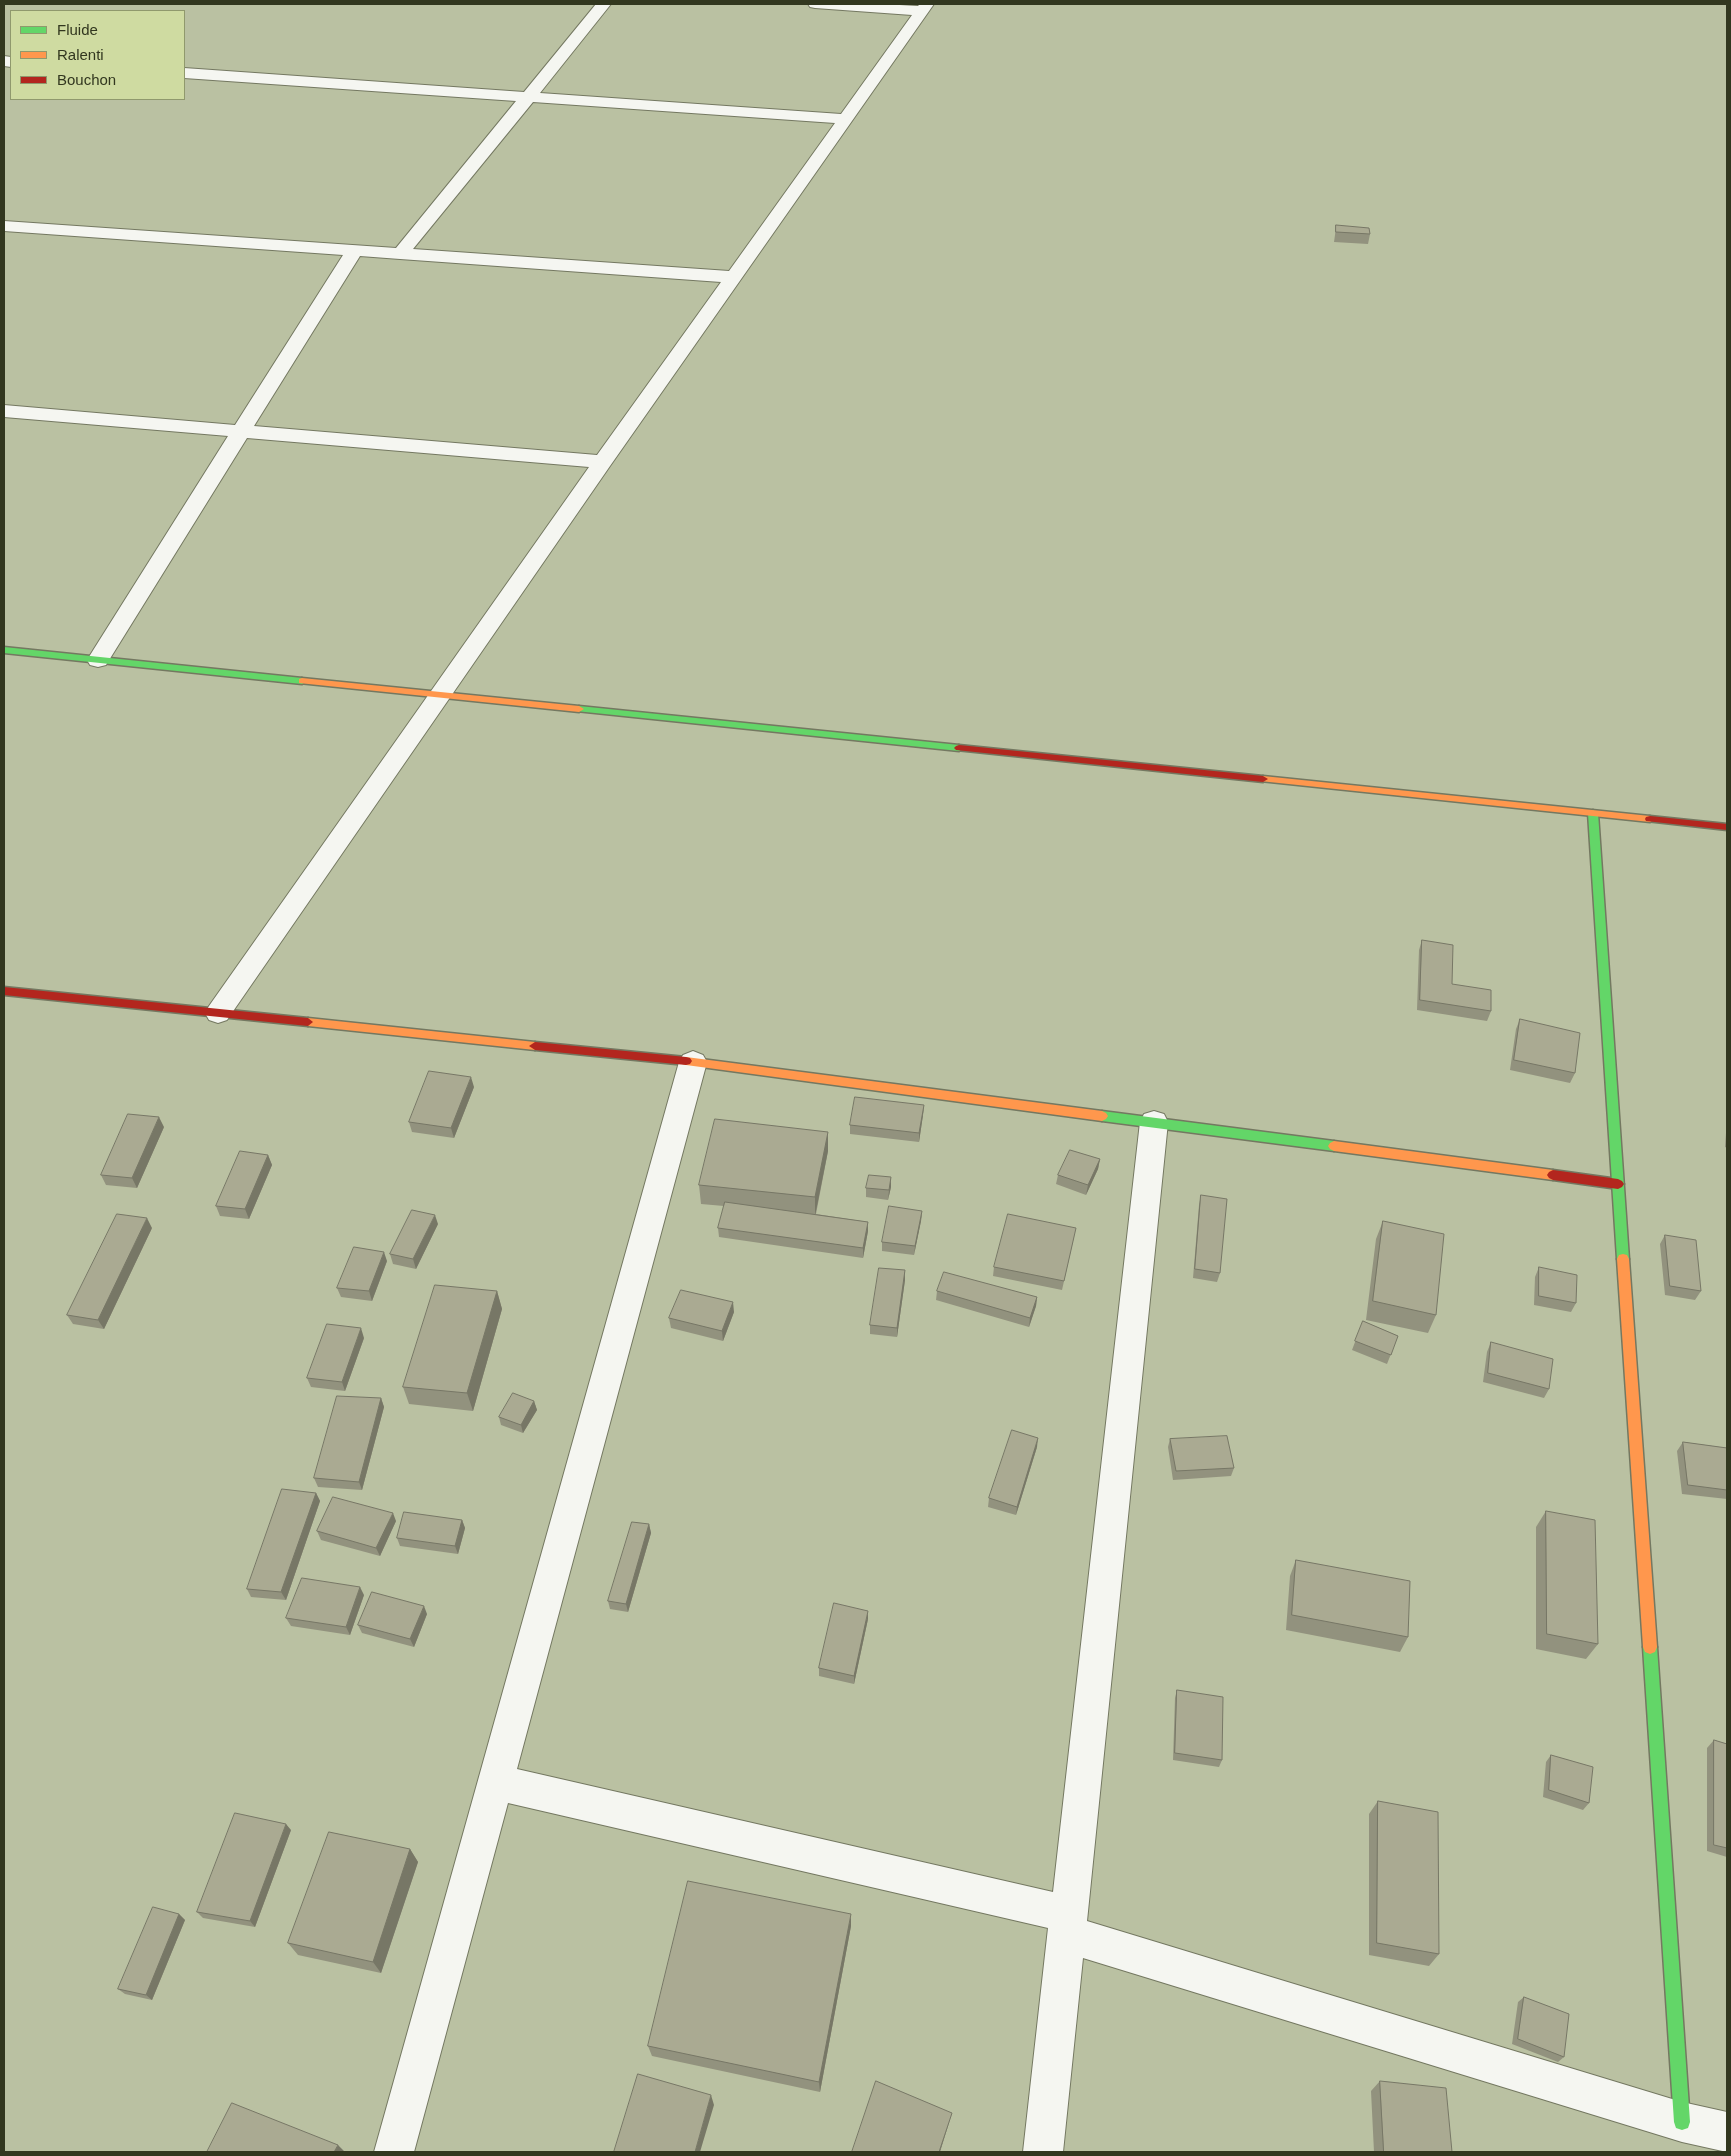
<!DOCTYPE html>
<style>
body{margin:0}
#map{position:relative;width:1731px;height:2156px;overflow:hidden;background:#bac1a2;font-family:Arial,sans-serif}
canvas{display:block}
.frame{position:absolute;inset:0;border:5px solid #32371f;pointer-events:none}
.legend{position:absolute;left:10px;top:10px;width:175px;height:90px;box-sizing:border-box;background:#cfdba1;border:1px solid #90996d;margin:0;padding:6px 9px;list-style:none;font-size:15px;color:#32371f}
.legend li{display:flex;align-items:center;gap:10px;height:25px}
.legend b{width:25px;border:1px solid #90996d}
</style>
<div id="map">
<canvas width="1731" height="2156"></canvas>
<div class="frame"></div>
<ul class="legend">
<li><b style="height:6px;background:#63d668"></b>Fluide</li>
<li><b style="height:6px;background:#ff974d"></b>Ralenti</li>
<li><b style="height:6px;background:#b3261e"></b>Bouchon</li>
</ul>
</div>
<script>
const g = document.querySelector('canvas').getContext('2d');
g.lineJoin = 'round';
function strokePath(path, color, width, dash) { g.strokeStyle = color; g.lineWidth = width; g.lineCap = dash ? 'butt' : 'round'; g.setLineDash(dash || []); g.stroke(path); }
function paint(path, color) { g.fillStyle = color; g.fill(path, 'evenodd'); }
const street = new Path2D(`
 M 596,4 L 611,4 L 540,93 L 841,114 L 912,15 L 815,8 L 810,7 L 808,4 L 881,4 L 918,6 L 920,4 L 934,4 L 610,466 L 227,1020 L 218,1023 L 209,1020 L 205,1013 L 209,1006 L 589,467 L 247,438 L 106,665 L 98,667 L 90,665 L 87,660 L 228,436 L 4,417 L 4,405 L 235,425 L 343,255 L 4,231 L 4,221 L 396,248 L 516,101 L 184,78 L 184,68 L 524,92 ZM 533,102 L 835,123 L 729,271 L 413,249 ZM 360,256 L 400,259 L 721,282 L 597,455 L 254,426 Z
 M 4,56 L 11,57 L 11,67 L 4,66 Z
 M 693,1051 L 703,1055 L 707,1062 L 517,1769 L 1053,1892 L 1140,1122 L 1144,1114 L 1154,1111 L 1164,1114 L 1168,1122 L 1087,1921 L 1682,2102 L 1727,2112 L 1727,2152 L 1682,2142 L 1083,1958 L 1063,2152 L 1023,2152 L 1048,1928 L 508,1803 L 414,2152 L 374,2152 L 679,1062 L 683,1055 Z`);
const fast = new Path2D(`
 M 4,647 L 302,678 L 307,681 L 302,684 L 4,653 Z
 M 579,706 L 959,745 L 964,748 L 959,751 L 576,711 L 574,709 Z
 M 1593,810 L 1598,813 L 1629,1259 L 1627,1263 L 1623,1264 L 1619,1263 L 1617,1259 L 1588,813 Z
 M 1102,1111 L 1334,1141 L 1338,1143 L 1340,1146 L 1338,1149 L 1334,1151 L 1102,1121 L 1098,1119 L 1096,1116 L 1098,1113 Z
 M 1650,1640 L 1655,1642 L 1657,1647 L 1690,2122 L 1688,2128 L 1682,2130 L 1676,2128 L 1674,2122 L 1643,1647 L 1645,1642 Z`);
const slow = new Path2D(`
 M 302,678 L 579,706 L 584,709 L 579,712 L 299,683 L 299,679 Z
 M 1263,776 L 1650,816 L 1655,819 L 1650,822 L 1260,781 L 1258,779 Z
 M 308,1018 L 535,1042 L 541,1046 L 535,1050 L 308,1026 L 303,1022 Z
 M 686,1057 L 1102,1111 L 1106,1113 L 1108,1116 L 1106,1119 L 1102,1121 L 686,1065 L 682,1064 L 680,1061 L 682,1058 Z
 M 1334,1141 L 1553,1170 L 1557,1172 L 1559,1175 L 1557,1178 L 1553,1180 L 1334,1151 L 1330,1149 L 1328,1146 L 1330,1143 Z
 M 1623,1254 L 1627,1255 L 1629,1259 L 1657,1647 L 1655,1652 L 1650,1654 L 1645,1652 L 1643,1647 L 1617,1259 L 1619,1255 Z`);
const jam = new Path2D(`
 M 959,745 L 1263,776 L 1268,779 L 1263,782 L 956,750 L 954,748 L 956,746 Z
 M 1650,816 L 1727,824 L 1727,830 L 1646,821 L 1645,819 L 1646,817 Z
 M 4,987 L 308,1018 L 313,1022 L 308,1026 L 4,995 Z
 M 535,1042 L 686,1057 L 690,1058 L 692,1061 L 690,1064 L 686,1065 L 535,1050 L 529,1046 Z
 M 1553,1170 L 1618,1179 L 1622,1181 L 1624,1184 L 1622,1187 L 1618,1189 L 1553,1180 L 1549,1178 L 1547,1175 L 1549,1172 Z`);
const wall = new Path2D(`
 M 1336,225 L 1370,234 L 1368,244 L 1334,242 L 1335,235 Z
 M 1422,940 L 1452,984 L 1491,1011 L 1487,1021 L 1417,1010 L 1419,950 Z
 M 1520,1019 L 1575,1073 L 1570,1083 L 1510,1070 L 1516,1029 Z
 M 474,1087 L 454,1138 L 412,1132 L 409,1122 Z
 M 924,1105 L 923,1115 L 919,1142 L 850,1134 L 850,1125 Z
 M 1727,1119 L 1727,1148 L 1725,1147 Z
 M 164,1127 L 137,1188 L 106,1185 L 101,1175 Z
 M 828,1132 L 828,1151 L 816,1214 L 868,1222 L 868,1231 L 863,1258 L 719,1237 L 718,1228 L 724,1206 L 701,1204 L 699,1185 Z
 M 268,1155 L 272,1165 L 249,1219 L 220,1216 L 216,1206 Z
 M 1100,1159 L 1098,1169 L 1086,1195 L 1056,1184 L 1058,1175 Z
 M 891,1177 L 891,1187 L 888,1200 L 866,1197 L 866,1188 Z
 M 1201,1195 L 1220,1273 L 1217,1282 L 1193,1278 L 1199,1205 Z
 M 922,1211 L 921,1221 L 914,1255 L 882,1251 L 882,1242 Z
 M 1383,1221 L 1436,1315 L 1428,1333 L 1366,1320 L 1376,1239 Z
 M 438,1224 L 416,1269 L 393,1264 L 390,1254 Z
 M 152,1228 L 104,1329 L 73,1324 L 67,1315 Z
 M 1665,1235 L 1701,1291 L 1695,1300 L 1665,1295 L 1660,1244 Z
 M 1074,1237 L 1062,1290 L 993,1276 L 994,1267 Z
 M 387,1261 L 372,1301 L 341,1297 L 337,1288 Z
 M 1539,1267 L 1576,1303 L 1571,1312 L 1534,1305 L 1535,1277 Z
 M 905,1270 L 905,1280 L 897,1337 L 870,1334 L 870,1325 Z
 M 497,1291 L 502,1309 L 473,1411 L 409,1404 L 403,1387 Z
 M 937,1291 L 1037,1297 L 1036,1306 L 1029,1327 L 936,1300 Z
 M 734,1312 L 723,1341 L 671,1328 L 669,1318 Z
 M 1363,1321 L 1398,1336 L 1387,1364 L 1352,1350 Z
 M 364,1338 L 345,1391 L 311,1387 L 307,1378 Z
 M 1491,1342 L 1549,1389 L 1544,1398 L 1483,1382 L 1487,1352 Z
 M 381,1398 L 384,1407 L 362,1490 L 318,1487 L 314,1478 Z
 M 534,1401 L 537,1410 L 523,1433 L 501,1425 L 499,1417 Z
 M 1170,1439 L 1234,1468 L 1231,1476 L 1173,1480 L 1168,1447 Z
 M 1683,1442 L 1727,1448 L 1727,1499 L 1682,1494 L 1677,1451 Z
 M 1037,1447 L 1016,1515 L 988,1507 L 989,1498 Z
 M 316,1493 L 320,1501 L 286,1600 L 251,1597 L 247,1589 Z
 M 1546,1511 L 1598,1644 L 1586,1659 L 1536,1649 L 1536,1527 Z
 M 462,1520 L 465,1528 L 458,1554 L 400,1546 L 397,1538 Z
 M 396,1521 L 380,1556 L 321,1540 L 317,1531 Z
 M 649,1524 L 651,1533 L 628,1612 L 610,1609 L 608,1601 Z
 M 1296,1560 L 1408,1637 L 1400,1652 L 1286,1630 L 1290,1576 Z
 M 364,1595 L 350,1635 L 291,1626 L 286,1618 Z
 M 427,1614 L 414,1647 L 362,1633 L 358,1625 Z
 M 868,1619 L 854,1684 L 819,1676 L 819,1668 Z
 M 1177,1690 L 1222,1760 L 1219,1767 L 1173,1760 L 1175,1698 Z
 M 1714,1740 L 1727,1744 L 1727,1857 L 1707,1851 L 1707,1748 Z
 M 1551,1755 L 1589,1803 L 1583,1810 L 1543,1797 L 1546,1762 Z
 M 1378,1801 L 1439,1954 L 1429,1966 L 1369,1955 L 1369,1814 Z
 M 291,1830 L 255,1927 L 203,1918 L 197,1912 Z
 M 410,1849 L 418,1862 L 381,1973 L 298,1955 L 288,1943 Z
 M 179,1914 L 185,1920 L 152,2000 L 125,1994 L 118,1989 Z
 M 851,1926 L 820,2092 L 652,2056 L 648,2046 Z
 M 1524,1997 L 1564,2057 L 1558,2062 L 1512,2044 L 1518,2002 Z
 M 1380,2081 L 1452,2152 L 1374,2152 L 1371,2091 Z`);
const shadedWall = new Path2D(`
 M 471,1077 L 474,1087 L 454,1138 L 451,1128 Z
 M 924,1105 L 923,1115 L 919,1142 L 919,1133 Z
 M 159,1117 L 164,1127 L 137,1188 L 132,1178 Z
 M 828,1132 L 828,1151 L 815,1216 L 815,1197 Z
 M 268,1155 L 272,1165 L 249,1219 L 245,1209 Z
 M 1100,1159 L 1098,1169 L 1086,1195 L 1088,1185 Z
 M 891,1177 L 891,1187 L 888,1200 L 889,1190 Z
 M 922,1211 L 921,1221 L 914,1255 L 915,1246 Z
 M 435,1215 L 438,1224 L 416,1269 L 413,1259 Z
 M 147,1218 L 152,1228 L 104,1329 L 98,1320 Z
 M 868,1222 L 868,1231 L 863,1258 L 863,1248 Z
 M 384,1252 L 387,1261 L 372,1301 L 369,1291 Z
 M 905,1270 L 905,1280 L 897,1337 L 897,1328 Z
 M 497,1291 L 502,1309 L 473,1411 L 467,1393 Z
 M 1037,1297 L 1036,1306 L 1029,1327 L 1030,1318 Z
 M 733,1302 L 734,1312 L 723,1341 L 722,1331 Z
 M 361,1328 L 364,1338 L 345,1391 L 342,1382 Z
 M 381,1398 L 384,1407 L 362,1490 L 359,1482 Z
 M 534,1401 L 537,1410 L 523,1433 L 521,1425 Z
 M 1038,1438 L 1037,1447 L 1016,1515 L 1017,1507 Z
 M 316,1493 L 320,1501 L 286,1600 L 281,1592 Z
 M 393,1513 L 396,1521 L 380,1556 L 376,1548 Z
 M 462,1520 L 465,1528 L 458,1554 L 455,1546 Z
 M 649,1524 L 651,1533 L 628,1612 L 626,1604 Z
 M 360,1587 L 364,1595 L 350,1635 L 346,1627 Z
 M 424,1606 L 427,1614 L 414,1647 L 410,1639 Z
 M 868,1611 L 868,1619 L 854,1684 L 854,1676 Z
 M 286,1824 L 291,1830 L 255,1927 L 250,1921 Z
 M 410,1849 L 418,1862 L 381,1973 L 373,1962 Z
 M 179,1914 L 185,1920 L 152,2000 L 146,1995 Z
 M 851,1914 L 851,1926 L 820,2092 L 819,2082 Z
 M 711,2095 L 714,2105 L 700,2152 L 695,2152 Z
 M 952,2113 L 940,2152 L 939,2152 Z
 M 338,2145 L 345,2152 L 334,2152 Z`);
const building = new Path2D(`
 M 1336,225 L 1369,228 L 1370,234 L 1336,232 Z
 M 1422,940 L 1453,945 L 1452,984 L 1491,990 L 1491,1011 L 1420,1000 Z
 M 1520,1019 L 1580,1033 L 1575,1073 L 1514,1060 Z
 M 429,1071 L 471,1077 L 451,1128 L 409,1122 Z
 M 855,1097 L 924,1105 L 919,1133 L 850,1125 Z
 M 128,1114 L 159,1117 L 132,1178 L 101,1175 Z
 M 715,1119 L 828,1132 L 815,1197 L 699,1185 Z
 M 1070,1150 L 1100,1159 L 1088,1185 L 1058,1175 Z
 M 240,1151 L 268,1155 L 245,1209 L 216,1206 Z
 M 869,1175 L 891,1177 L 889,1190 L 866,1188 Z
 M 1201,1195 L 1227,1199 L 1220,1273 L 1195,1269 Z
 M 725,1202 L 868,1222 L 863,1248 L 718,1228 Z
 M 889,1206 L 922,1211 L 915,1246 L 882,1242 Z
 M 412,1210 L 435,1215 L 413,1259 L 390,1254 Z
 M 117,1214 L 147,1218 L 98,1320 L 67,1315 Z
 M 1008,1214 L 1076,1228 L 1064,1281 L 994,1267 Z
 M 1383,1221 L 1444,1234 L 1436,1315 L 1373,1301 Z
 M 1665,1235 L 1696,1240 L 1701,1291 L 1670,1286 Z
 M 354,1247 L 384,1252 L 369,1291 L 337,1288 Z
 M 1539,1267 L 1577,1275 L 1576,1303 L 1539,1296 Z
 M 879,1268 L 905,1270 L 897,1328 L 870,1325 Z
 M 944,1272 L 1037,1297 L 1030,1318 L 937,1291 Z
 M 435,1285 L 497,1291 L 467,1393 L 403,1387 Z
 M 681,1290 L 733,1302 L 722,1331 L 669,1318 Z
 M 1363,1321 L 1398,1336 L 1391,1355 L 1355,1341 Z
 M 327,1324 L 361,1328 L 342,1382 L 307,1378 Z
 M 1491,1342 L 1553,1359 L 1549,1389 L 1488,1373 Z
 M 513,1393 L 534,1401 L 521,1425 L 499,1417 Z
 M 337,1396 L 381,1398 L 359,1482 L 314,1478 Z
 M 1012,1430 L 1038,1438 L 1017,1507 L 989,1498 Z
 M 1227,1436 L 1234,1468 L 1176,1471 L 1170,1439 Z
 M 1683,1442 L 1727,1448 L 1727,1490 L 1688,1485 Z
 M 282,1489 L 316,1493 L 281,1592 L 247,1589 Z
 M 333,1497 L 393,1513 L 376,1548 L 317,1531 Z
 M 1546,1511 L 1595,1520 L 1598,1644 L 1547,1634 Z
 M 404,1512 L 462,1520 L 455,1546 L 397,1538 Z
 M 632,1522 L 649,1524 L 626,1604 L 608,1601 Z
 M 1296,1560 L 1410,1581 L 1408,1637 L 1292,1615 Z
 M 302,1578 L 360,1587 L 346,1627 L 286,1618 Z
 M 372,1592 L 424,1606 L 410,1639 L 358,1625 Z
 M 834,1603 L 868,1611 L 854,1676 L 819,1668 Z
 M 1177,1690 L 1223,1697 L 1222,1760 L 1175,1753 Z
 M 1714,1740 L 1727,1744 L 1727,1848 L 1714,1845 Z
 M 1551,1755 L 1593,1767 L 1589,1803 L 1549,1790 Z
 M 1378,1801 L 1438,1812 L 1439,1954 L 1377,1943 Z
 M 235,1813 L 286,1824 L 250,1921 L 197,1912 Z
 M 329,1832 L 410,1849 L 373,1962 L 288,1943 Z
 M 688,1881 L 851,1914 L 819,2082 L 648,2046 Z
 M 153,1907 L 179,1914 L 146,1995 L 118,1989 Z
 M 1524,1997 L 1569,2014 L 1564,2057 L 1518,2039 Z
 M 638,2074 L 711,2095 L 695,2152 L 614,2152 Z
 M 876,2081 L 952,2113 L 939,2152 L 852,2152 Z
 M 1380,2081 L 1446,2088 L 1452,2152 L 1384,2152 Z
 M 232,2103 L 338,2145 L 334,2152 L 207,2152 Z`);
strokePath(street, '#747861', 2);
strokePath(fast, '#747861', 3);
strokePath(slow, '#747861', 3);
strokePath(jam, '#747861', 3);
paint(street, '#f5f6f1');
paint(fast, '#63d668');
paint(slow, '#ff974d');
paint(jam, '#b3261e');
paint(wall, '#92927e');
paint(shadedWall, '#776');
paint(building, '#aaaa92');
strokePath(building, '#776', 1);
</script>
